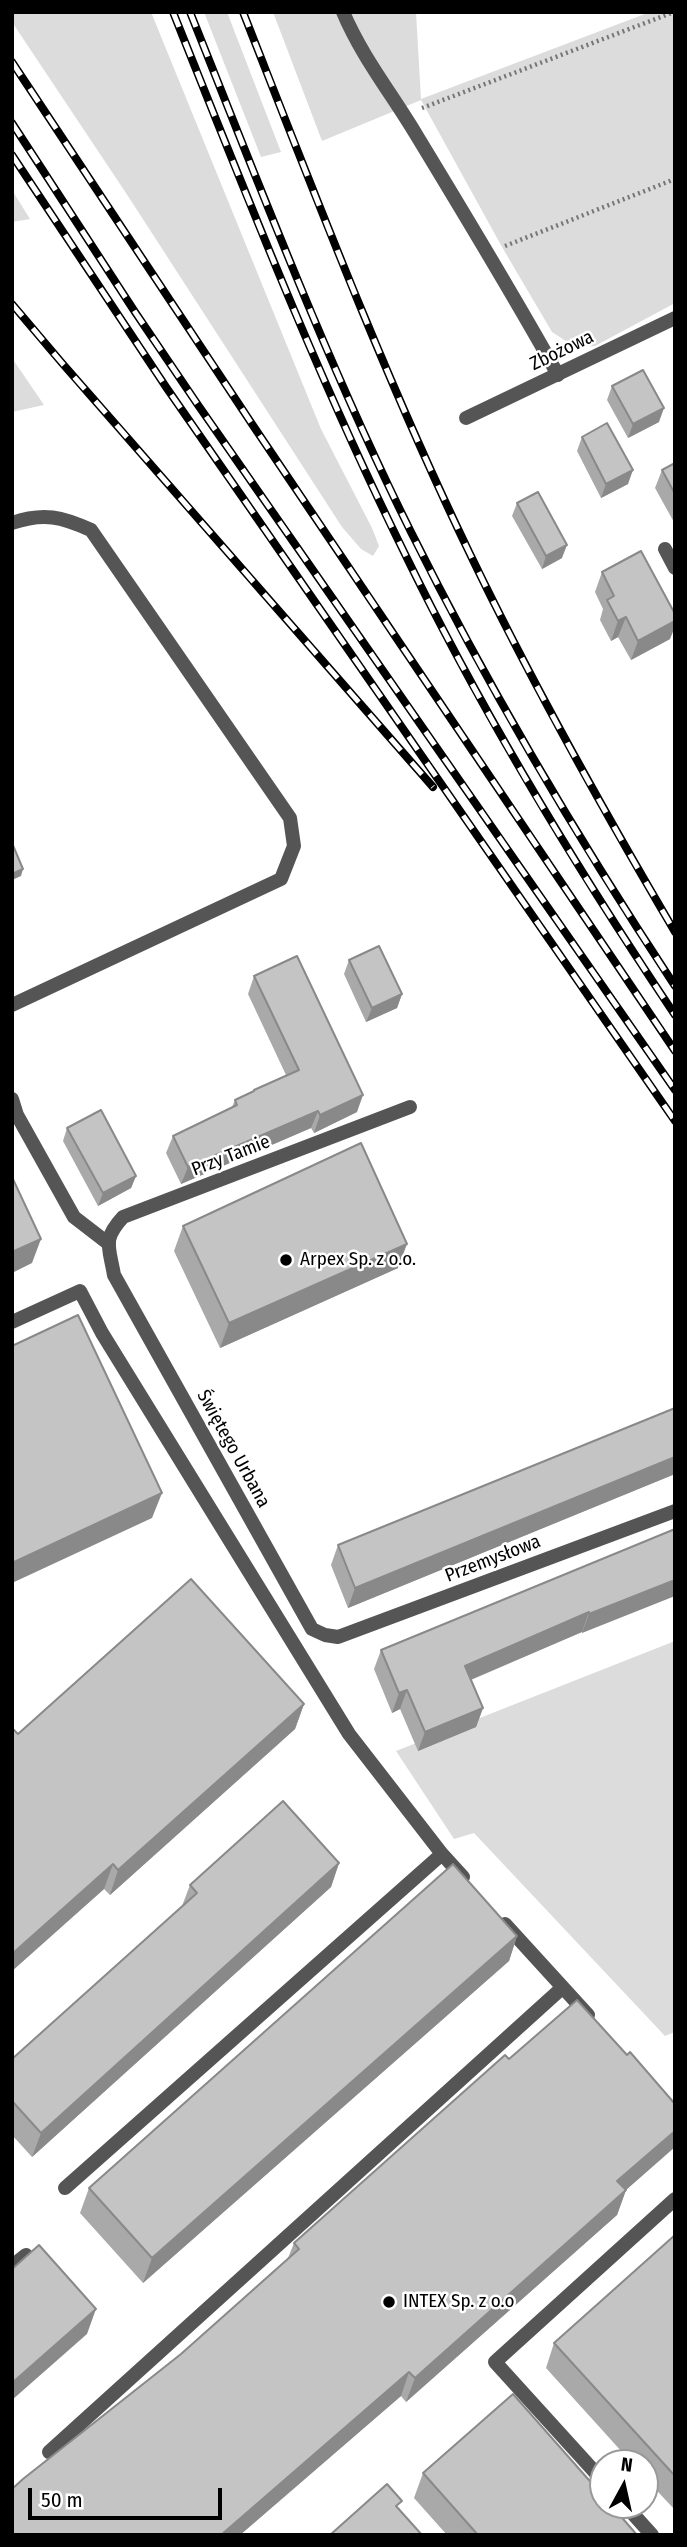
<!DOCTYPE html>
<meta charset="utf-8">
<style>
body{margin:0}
#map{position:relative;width:687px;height:2547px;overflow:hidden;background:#fff;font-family:"Fira Sans Condensed",sans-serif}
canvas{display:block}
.frame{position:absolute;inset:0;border:14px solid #000;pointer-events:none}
.north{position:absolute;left:589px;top:2449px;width:70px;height:70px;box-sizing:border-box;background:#fff;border:2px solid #999;border-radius:50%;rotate:8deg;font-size:19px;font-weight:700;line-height:28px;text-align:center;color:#000}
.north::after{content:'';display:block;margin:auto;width:24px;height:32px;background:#000;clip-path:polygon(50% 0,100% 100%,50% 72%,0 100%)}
.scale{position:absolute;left:28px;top:2488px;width:194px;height:32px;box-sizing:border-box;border:4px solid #000;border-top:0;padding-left:9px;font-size:21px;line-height:24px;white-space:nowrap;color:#000;-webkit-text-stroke:5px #fff;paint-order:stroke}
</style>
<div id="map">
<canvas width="687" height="2547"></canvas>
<div class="frame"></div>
<div class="north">N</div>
<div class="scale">50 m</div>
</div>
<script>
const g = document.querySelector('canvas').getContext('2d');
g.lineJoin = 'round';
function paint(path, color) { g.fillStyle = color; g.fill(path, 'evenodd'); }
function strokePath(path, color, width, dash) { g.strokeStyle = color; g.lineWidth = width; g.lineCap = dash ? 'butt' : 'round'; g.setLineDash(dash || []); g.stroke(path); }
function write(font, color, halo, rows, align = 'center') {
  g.font = font + ' "Fira Sans Condensed",sans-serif'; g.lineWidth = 5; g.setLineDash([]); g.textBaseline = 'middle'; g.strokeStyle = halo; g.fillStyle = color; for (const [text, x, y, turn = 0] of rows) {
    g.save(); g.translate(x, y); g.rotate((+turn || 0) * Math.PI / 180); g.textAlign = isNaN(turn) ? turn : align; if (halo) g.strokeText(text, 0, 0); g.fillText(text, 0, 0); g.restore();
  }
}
const green = new Path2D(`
 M 12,12 L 151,12 L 321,429 L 372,528 L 379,546 L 373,556 L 361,549 L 342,527 L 126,193 L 12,22 Z
 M 204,12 L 227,12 L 281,152 L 261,157 Z
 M 273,12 L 416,12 L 421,99 L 650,12 L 675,12 L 675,303 L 595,346 L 575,347 L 552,332 L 502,247 L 421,100 L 322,141 Z
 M 12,190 L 30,219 L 12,222 Z
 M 12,358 L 44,405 L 12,412 Z
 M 675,1641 L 675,2032 L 665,2036 L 474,1833 L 454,1839 L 396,1751 Z`);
const path = new Path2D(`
 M 422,108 L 674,12
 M 505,246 L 675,179`);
const lane = new Path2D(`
 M 343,12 C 362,57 392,94 417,136 C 465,215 513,294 558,375
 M 466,418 L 675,318
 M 12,523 C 44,512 62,517 91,530 L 290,818 L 294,846 L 281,879 L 12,1005
 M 12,1099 L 17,1115 L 74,1217 L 109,1244
 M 12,1322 L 80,1291 L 102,1333 L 349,1734 L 442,1854 L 463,1877
 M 505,1924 L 588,2015
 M 65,2188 L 442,1854
 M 12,2266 L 26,2255
 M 49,2452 L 562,1988
 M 603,2481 L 495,2362 L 675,2199
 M 625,2505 L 652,2535`);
const street = new Path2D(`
 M 665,549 L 675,568
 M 410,1107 L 123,1217 C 102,1240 109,1246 114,1275 L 312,1629 L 325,1635 L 338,1637 L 675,1511`);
const rail = new Path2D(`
 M 173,12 C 246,194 317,376 404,552 C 482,713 575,866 675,1015
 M 190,12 C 260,187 327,363 411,532 C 489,689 578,839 675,986
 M 243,12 C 315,195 385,378 470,554 C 532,683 602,808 675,932
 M 12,62 L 252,424 L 675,1051
 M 12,123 L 135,312 L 198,405 L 675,1090
 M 12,155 L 166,387 L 675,1121
 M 12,304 L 62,363 L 433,787`);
const wall = new Path2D(`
 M 612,386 L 659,422 L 628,438 L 607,400 Z
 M 582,437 L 628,484 L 601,498 L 577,451 Z
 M 675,463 L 675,524 L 655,488 L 662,470 Z
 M 517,503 L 562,558 L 542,569 L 512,516 Z
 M 602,572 L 670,639 L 631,660 L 618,637 L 611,641 L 600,620 L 603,609 L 595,592 Z
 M 349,960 L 402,994 L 397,1008 L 366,1022 L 344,974 Z
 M 254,976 L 357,1112 L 314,1133 L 311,1128 L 181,1184 L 166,1153 L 173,1136 L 232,1107 L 235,1100 L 253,1092 L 254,1090 L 286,1075 L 248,994 Z
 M 67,1128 L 136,1176 L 131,1188 L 98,1206 L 63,1141 Z
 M 183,1226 L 398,1268 L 220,1348 L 174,1251 Z
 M 675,1408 L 675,1474 L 348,1608 L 331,1565 L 338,1545 Z
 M 675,1529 L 582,1633 L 582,1632 L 471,1680 L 483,1708 L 476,1727 L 418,1751 L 400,1709 L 392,1713 L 374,1669 L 381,1650 Z
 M 304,1704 L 295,1729 L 110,1895 L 104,1889 L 12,1971 L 12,1728 L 18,1734 Z
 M 339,1863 L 331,1887 L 32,2157 L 12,2135 L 12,2059 L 182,1906 L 190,1885 Z
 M 517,1936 L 509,1961 L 143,2283 L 80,2213 L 89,2188 Z
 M 626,2190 L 617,2215 L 406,2402 L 401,2396 L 240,2535 L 12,2535 L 181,2354 L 288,2258 L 294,2243 Z
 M 675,2235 L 675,2510 L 645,2478 L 645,2463 L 632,2463 L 546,2368 L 554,2343 Z
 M 423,2473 L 637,2535 L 447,2535 L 414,2498 Z`);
const shadedWall = new Path2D(`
 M 664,408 L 659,422 L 628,438 L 633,424 Z
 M 633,470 L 628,484 L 601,498 L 606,484 Z
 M 567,545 L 562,558 L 542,569 L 546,556 Z
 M 626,617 L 618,637 L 611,641 L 618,621 Z
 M 675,621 L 675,627 L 670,639 L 631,660 L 638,641 Z
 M 23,869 L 21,876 L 12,880 L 12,874 Z
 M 402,994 L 397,1008 L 366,1022 L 372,1008 Z
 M 363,1095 L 357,1112 L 314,1133 L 320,1115 Z
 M 318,1111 L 311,1128 L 181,1184 L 188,1167 Z
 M 136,1176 L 131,1188 L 98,1206 L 103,1193 Z
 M 41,1239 L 32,1263 L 12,1273 L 12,1252 Z
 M 407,1244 L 398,1268 L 220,1348 L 229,1323 Z
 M 675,1457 L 675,1474 L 348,1608 L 355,1588 Z
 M 162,1493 L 152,1518 L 12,1583 L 12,1563 Z
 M 675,1580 L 675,1596 L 582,1633 L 589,1614 Z
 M 589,1612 L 582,1632 L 458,1685 L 465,1666 Z
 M 407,1690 L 400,1709 L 392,1713 L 399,1693 Z
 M 304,1704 L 295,1729 L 110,1895 L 118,1870 Z
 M 483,1708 L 476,1727 L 418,1751 L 425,1732 Z
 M 339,1863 L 331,1887 L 32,2157 L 41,2133 Z
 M 113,1864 L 104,1889 L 12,1971 L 12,1954 Z
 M 517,1936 L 509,1961 L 143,2283 L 152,2258 Z
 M 675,2131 L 675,2147 L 609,2205 L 617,2181 Z
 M 626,2190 L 617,2215 L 406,2402 L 415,2378 Z
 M 96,2309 L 87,2334 L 12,2400 L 12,2383 Z
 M 409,2372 L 401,2396 L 240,2535 L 221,2535 Z`);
const building = new Path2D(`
 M 643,370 L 664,408 L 633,424 L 612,386 Z
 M 607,423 L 633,470 L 606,484 L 582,437 Z
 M 675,463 L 675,494 L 662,470 Z
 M 538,492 L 567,545 L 546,556 L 517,503 Z
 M 641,551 L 675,614 L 675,621 L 638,641 L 626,617 L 618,621 L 607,600 L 614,596 L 602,572 Z
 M 12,843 L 23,869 L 12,874 Z
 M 379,946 L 402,994 L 372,1008 L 349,960 Z
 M 297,956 L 363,1095 L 320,1115 L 318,1111 L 188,1167 L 173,1136 L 237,1105 L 235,1100 L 254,1091 L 254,1090 L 299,1070 L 254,976 Z
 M 101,1110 L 136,1176 L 103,1193 L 67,1128 Z
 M 361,1143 L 407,1244 L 229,1323 L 183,1226 Z
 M 12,1177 L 41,1239 L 12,1252 Z
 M 78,1315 L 162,1493 L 12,1563 L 12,1346 Z
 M 675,1408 L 675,1457 L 355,1588 L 338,1545 Z
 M 675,1529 L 675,1580 L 589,1614 L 589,1612 L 465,1666 L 483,1708 L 425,1732 L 407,1690 L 399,1693 L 381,1650 Z
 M 191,1579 L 304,1704 L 118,1870 L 113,1864 L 12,1954 L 12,1728 L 18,1734 Z
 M 283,1801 L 339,1863 L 41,2133 L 12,2101 L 12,2059 L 197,1893 L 190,1885 Z
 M 453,1864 L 517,1936 L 152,2258 L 89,2188 Z
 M 577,2000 L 627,2055 L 630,2052 L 675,2104 L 675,2131 L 617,2181 L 626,2190 L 415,2378 L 409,2372 L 221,2535 L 12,2535 L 12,2489 L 23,2479 L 181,2354 L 299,2249 L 294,2243 L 505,2055 L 509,2059 Z
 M 675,2235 L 675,2476 L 554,2343 Z
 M 39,2245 L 96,2309 L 12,2383 L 12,2269 Z
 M 513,2394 L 603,2496 L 603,2505 L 611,2505 L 637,2535 L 478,2535 L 423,2473 Z
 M 387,2484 L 402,2501 L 396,2506 L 422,2535 L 330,2535 Z`);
const markers = [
 [286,1260,7,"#000"],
 [389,2302,7,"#000"]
];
const streetNames = [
 ["Zbożowa",562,351,-26],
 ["Przy Tamie",231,1156,-21],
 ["Świętego Urbana",233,1449,61],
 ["Przemysłowa",493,1559,-21]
];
const poiNames = [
 ["Arpex Sp. z o.o.",300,1260],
 ["INTEX Sp. z o.o",403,2302]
];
paint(green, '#dcdcdc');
strokePath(path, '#777', 4.5, [2, 3.5]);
strokePath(lane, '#555', 14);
strokePath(street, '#555', 14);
strokePath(rail, '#000', 8);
strokePath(rail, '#fff', 5, [16]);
paint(wall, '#a9a9a9');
paint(shadedWall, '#898989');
paint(building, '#c4c4c4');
strokePath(building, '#898989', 2);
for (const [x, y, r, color] of markers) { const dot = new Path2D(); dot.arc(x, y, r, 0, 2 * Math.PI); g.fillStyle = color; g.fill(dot); strokePath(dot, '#fff', 2.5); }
write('19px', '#000', '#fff', streetNames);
write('19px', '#000', '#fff', poiNames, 'left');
</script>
